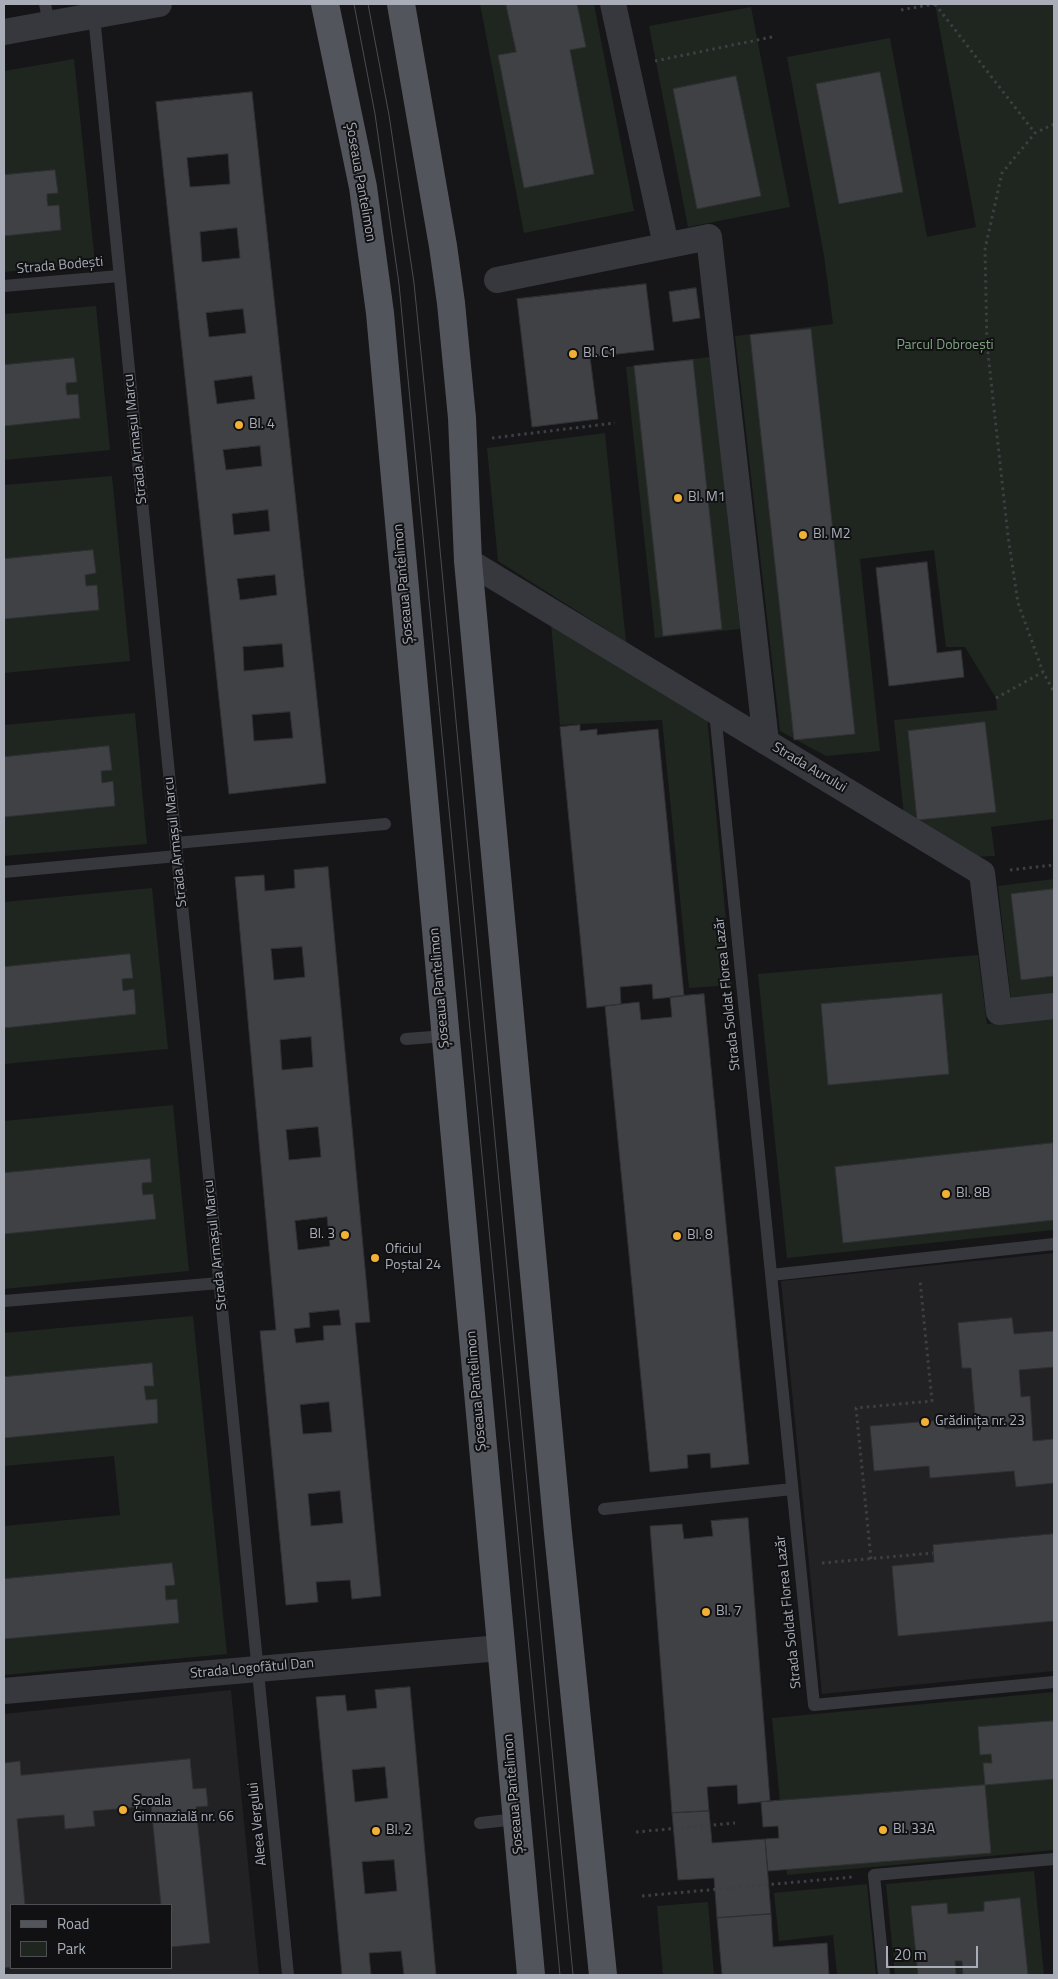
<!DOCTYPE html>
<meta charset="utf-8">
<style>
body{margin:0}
#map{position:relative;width:1058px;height:1979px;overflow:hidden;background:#161618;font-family:"Titillium Web",sans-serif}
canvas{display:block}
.frame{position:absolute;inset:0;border:5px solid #a8adb8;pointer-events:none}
.legend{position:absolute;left:10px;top:1904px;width:162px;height:65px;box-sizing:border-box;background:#111113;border:1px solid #4d4f55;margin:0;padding:6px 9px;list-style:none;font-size:15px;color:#a8adb8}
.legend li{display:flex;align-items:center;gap:10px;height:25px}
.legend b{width:25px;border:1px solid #4d4f55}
.scale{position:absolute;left:886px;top:1946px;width:92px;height:22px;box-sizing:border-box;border:2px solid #a8adb8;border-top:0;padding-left:6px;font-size:15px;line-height:18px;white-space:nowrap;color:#a8adb8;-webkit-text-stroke:4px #111113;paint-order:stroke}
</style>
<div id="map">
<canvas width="1058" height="1979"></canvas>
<div class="frame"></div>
<ul class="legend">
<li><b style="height:6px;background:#53555c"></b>Road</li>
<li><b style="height:14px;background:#1e261f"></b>Park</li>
</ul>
<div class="scale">20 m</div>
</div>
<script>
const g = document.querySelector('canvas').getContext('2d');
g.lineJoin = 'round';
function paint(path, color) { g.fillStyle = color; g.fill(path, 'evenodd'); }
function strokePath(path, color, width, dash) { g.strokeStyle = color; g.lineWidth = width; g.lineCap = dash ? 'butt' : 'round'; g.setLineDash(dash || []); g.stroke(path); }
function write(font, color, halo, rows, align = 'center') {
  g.font = font + ' "Titillium Web",sans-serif'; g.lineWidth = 4; g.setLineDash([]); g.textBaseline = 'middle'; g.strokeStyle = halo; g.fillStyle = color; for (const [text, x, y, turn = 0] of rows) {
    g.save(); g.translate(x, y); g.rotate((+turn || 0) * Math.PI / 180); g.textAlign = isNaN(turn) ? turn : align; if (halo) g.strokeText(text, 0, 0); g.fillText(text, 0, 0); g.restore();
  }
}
const built = new Path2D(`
 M 1054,1253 L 1054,1671 L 822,1694 L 781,1281 Z
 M 231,1690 L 259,1975 L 4,1975 L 4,1714 ZM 11,1905 L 171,1905 L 171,1968 L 11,1968 Z`);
const green = new Path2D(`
 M 480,4 L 594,4 L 634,211 L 524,233 Z
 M 935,4 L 1054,4 L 1054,819 L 991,827 L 995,856 L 970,857 L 904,816 L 894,720 L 997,710 L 996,698 L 965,647 L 946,647 L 934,550 L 860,559 L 880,751 L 826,756 L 780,731 L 735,336 L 833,324 L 824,256 L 787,57 L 890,38 L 927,237 L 976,227 Z
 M 751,7 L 790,207 L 688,227 L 649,26 Z
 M 74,59 L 95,263 L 4,272 L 4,71 Z
 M 96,306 L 110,450 L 4,460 L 4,314 Z
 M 710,357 L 740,629 L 655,638 L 626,367 Z
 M 605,433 L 626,642 L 498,561 L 487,448 Z
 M 112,476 L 130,661 L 4,673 L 4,485 Z
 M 551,623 L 707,716 L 732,985 L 689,988 L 662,720 L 560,725 Z
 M 135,713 L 147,844 L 4,856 L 4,725 Z
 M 1054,879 L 1054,995 L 1011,1000 L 998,886 Z
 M 152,888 L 168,1049 L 4,1064 L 4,902 Z
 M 978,955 L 987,1024 L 1054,1017 L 1054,1230 L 787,1258 L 758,974 Z
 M 173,1105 L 189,1271 L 4,1289 L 4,1121 Z
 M 193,1316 L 227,1654 L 4,1675 L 4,1526 L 120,1515 L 114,1456 L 4,1466 L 4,1333 Z
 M 1054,1692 L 1054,1850 L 787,1875 L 772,1718 Z
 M 1034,1871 L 1044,1975 L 895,1975 L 886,1884 Z
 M 867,1884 L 876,1975 L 837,1975 L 833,1935 L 779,1941 L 774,1893 Z
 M 708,1902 L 714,1975 L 663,1975 L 657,1906 Z`);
const building = new Path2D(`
 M 506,4 L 577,4 L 586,47 L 570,50 L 594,174 L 524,188 L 498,55 L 516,52 Z
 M 880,72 L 903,192 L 839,204 L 816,84 Z
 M 736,76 L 761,196 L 697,209 L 673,89 Z
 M 252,92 L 326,783 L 229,794 L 156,102 ZM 228,154 L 230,184 L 190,187 L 187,158 ZM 237,228 L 240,258 L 202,262 L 200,232 ZM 243,309 L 246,333 L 209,337 L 206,313 ZM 252,376 L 255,399 L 217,404 L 214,381 ZM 260,446 L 262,466 L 226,470 L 223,450 ZM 268,510 L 270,531 L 234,535 L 232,514 ZM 275,575 L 277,595 L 240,600 L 237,579 ZM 282,644 L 284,667 L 244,671 L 243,647 ZM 290,712 L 293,738 L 254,741 L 252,715 Z
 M 55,170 L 58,193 L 47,194 L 47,200 L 48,206 L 59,205 L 61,230 L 4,236 L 4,175 Z
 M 646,284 L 654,350 L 590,357 L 598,419 L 532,427 L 517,299 Z
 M 696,288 L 700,318 L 673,322 L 669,292 Z
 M 811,329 L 855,734 L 794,740 L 750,335 Z
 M 74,358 L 77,382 L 66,383 L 66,389 L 67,395 L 78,394 L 80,418 L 4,426 L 4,365 Z
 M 693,360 L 722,629 L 663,636 L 634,366 Z
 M 93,550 L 96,573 L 85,575 L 86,586 L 97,585 L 99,610 L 4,619 L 4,559 Z
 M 927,562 L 937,653 L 961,650 L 964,677 L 889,686 L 876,568 Z
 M 985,722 L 996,812 L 917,820 L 908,731 Z
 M 580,725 L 580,731 L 597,729 L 597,735 L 658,729 L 684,996 L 653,999 L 652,984 L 620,987 L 621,1004 L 587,1008 L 560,727 Z
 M 109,746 L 112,770 L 101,771 L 102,783 L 113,781 L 115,806 L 4,817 L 4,757 Z
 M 328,867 L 370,1322 L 355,1323 L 381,1596 L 352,1599 L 350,1580 L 316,1582 L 318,1602 L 286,1605 L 260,1331 L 276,1330 L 235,877 L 264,875 L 265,891 L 295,888 L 294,870 ZM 302,947 L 305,977 L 274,980 L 271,949 ZM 311,1037 L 313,1067 L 282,1070 L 280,1040 ZM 318,1127 L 321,1157 L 289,1160 L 286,1130 ZM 327,1217 L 330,1246 L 298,1250 L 295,1221 ZM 339,1310 L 341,1325 L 323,1326 L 324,1340 L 296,1343 L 294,1329 L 310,1327 L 309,1313 ZM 329,1402 L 332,1432 L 303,1434 L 300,1405 ZM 340,1491 L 343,1523 L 311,1526 L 308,1494 Z
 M 1054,889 L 1054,976 L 1021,980 L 1011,894 Z
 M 130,954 L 133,978 L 122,979 L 123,991 L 134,989 L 136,1014 L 4,1028 L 4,967 Z
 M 704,994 L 749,1464 L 711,1468 L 710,1453 L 687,1455 L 688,1468 L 650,1472 L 605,1006 L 639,1002 L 641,1020 L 672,1017 L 670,997 Z
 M 942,994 L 949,1074 L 828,1085 L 821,1004 Z
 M 1053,1143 L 1054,1220 L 843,1243 L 835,1167 Z
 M 150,1159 L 152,1182 L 142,1183 L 142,1189 L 143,1195 L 153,1194 L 156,1219 L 4,1234 L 4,1173 Z
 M 1012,1318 L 1014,1334 L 1054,1331 L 1054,1367 L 1019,1370 L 1021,1397 L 1030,1396 L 1033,1441 L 1054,1439 L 1054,1483 L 1016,1487 L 1014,1471 L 930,1478 L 929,1466 L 874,1471 L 870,1426 L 944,1420 L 945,1429 L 976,1427 L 971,1368 L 962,1368 L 958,1323 Z
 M 152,1363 L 154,1386 L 144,1386 L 146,1400 L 157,1399 L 158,1423 L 4,1438 L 4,1377 Z
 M 748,1518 L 770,1801 L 738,1804 L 737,1785 L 707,1787 L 709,1811 L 672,1813 L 650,1526 L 682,1524 L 684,1539 L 713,1536 L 711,1521 Z
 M 1054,1534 L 1054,1621 L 898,1636 L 892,1566 L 934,1562 L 933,1545 Z
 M 172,1563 L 175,1585 L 165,1586 L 166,1600 L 177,1599 L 179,1623 L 4,1639 L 4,1579 Z
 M 410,1687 L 436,1975 L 404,1975 L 401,1951 L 369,1953 L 371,1975 L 342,1975 L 316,1697 L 345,1695 L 347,1711 L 377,1708 L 375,1690 ZM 385,1767 L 388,1798 L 355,1802 L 352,1770 ZM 394,1860 L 397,1891 L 365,1894 L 362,1862 Z
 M 1054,1721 L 1054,1779 L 985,1785 L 983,1763 L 992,1763 L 991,1754 L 980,1755 L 978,1727 Z
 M 190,1759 L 193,1789 L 206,1788 L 208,1806 L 196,1807 L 210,1943 L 171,1947 L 171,1905 L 161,1905 L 151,1806 L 93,1811 L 95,1826 L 65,1829 L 64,1815 L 25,1818 L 17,1819 L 25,1905 L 11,1905 L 11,1967 L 4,1968 L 4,1763 L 20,1761 L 21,1775 Z
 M 985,1785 L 991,1853 L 768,1871 L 765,1839 L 779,1838 L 778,1826 L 763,1827 L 761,1802 Z
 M 709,1811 L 712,1843 L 765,1839 L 771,1914 L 717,1918 L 714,1878 L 678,1880 L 672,1813 Z
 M 1020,1898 L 1028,1975 L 963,1975 L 962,1961 L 955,1961 L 956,1975 L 918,1975 L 911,1906 L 947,1903 L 948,1914 L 984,1911 L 984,1902 Z
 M 771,1914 L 773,1947 L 827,1943 L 829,1975 L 722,1975 L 717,1918 Z`);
const path = new Path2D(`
 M 935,4 L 1035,133
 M 901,10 L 934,4
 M 655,61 L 772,37
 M 1054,124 L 1035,133 L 1002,173 L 985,249 L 987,344 L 1008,536 L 1018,603 L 1043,672 L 1054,692
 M 492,438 L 615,423
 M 996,698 L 1043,672
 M 1010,870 L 1054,865
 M 871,1559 L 856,1408 L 932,1401 L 920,1280
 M 822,1563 L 933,1553
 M 636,1832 L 735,1823
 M 642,1896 L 853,1877`);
const lane = new Path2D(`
 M 45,4 L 49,23
 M 94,16 L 288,1975
 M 4,286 L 119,276
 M 715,712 L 814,1705 L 1054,1682
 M 176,843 L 385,824
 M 4,872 L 177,856
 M 406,1039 L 445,1036
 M 771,1275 L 1054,1244
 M 4,1301 L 220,1283
 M 604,1509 L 792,1489
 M 480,1823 L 517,1819
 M 884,1975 L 874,1875 L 1054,1859`);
const street = new Path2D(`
 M 613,4 L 666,245
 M 4,32 L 159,4
 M 497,280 L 709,237 L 766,742
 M 468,561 L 982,873 L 999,1012 L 1054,1006
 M 4,1691 L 500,1648`);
const primary = new Path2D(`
 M 325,4 L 363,187 L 380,313 L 531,1975
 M 401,4 L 443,246 L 451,303 L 462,418 L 468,561 L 481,703 L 558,1533 L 603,1975`);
const tram = new Path2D(`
 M 354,4 L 375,114 L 399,284 L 560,1975
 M 368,4 L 389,115 L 414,283 L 431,453 L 573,1975`);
const markers = [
 [573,354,5,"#f2b134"],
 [239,425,5,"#f2b134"],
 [678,498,5,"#f2b134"],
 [803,535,5,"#f2b134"],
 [946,1194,5,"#f2b134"],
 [345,1235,5,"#f2b134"],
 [677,1236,5,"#f2b134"],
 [375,1258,5,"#f2b134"],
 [925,1422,5,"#f2b134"],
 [706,1612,5,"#f2b134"],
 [123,1810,5,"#f2b134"],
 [883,1830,5,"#f2b134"],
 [376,1831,5,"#f2b134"]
];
const streetNames = [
 ["Șoseaua Pantelimon",360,182,80],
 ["Strada Bodești",60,266,-5],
 ["Strada Armașul Marcu",136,439,-96],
 ["Șoseaua Pantelimon",404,584,-95],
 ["Strada Aurului",809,768,31],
 ["Strada Armașul Marcu",176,842,-96],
 ["Șoseaua Pantelimon",440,988,-95],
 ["Strada Soldat Florea Lazăr",728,994,-96],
 ["Strada Armașul Marcu",216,1245,-96],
 ["Șoseaua Pantelimon",477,1391,-95],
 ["Strada Soldat Florea Lazăr",789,1612,-96],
 ["Strada Logofătul Dan",252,1669,-5],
 ["Șoseaua Pantelimon",514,1794,-95],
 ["Aleea Vergului",258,1824,-96]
];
const parkNames = [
 ["Parcul Dobroești",945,346]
];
const poiNames = [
 ["Bl. C1",583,354],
 ["Bl. 4",249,425],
 ["Bl. M1",688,498],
 ["Bl. M2",813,535],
 ["Bl. 8B",956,1194],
 ["Bl. 3",335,1235,"right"],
 ["Bl. 8",687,1236],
 ["Oficiul",385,1250],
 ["Poștal 24",385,1266],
 ["Grădinița nr. 23",935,1422],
 ["Bl. 7",716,1612],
 ["Școala",133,1802],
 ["Gimnazială nr. 66",133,1818],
 ["Bl. 33A",893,1830],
 ["Bl. 2",386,1831]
];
paint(built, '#222225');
paint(green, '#1e261f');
paint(building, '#404145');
strokePath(building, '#303034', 1);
strokePath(path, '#3d3f44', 3, [2.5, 4]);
strokePath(lane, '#37383d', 12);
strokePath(street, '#37383d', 26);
strokePath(primary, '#53555c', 28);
strokePath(tram, '#4a4c52', 1);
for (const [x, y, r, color] of markers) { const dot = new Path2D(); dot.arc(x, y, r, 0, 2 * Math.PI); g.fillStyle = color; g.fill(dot); strokePath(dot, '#111113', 2); }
write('14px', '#a8adb8', '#111113', streetNames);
write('14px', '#7fa381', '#111113', parkNames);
write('14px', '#a8adb8', '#111113', poiNames, 'left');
</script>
